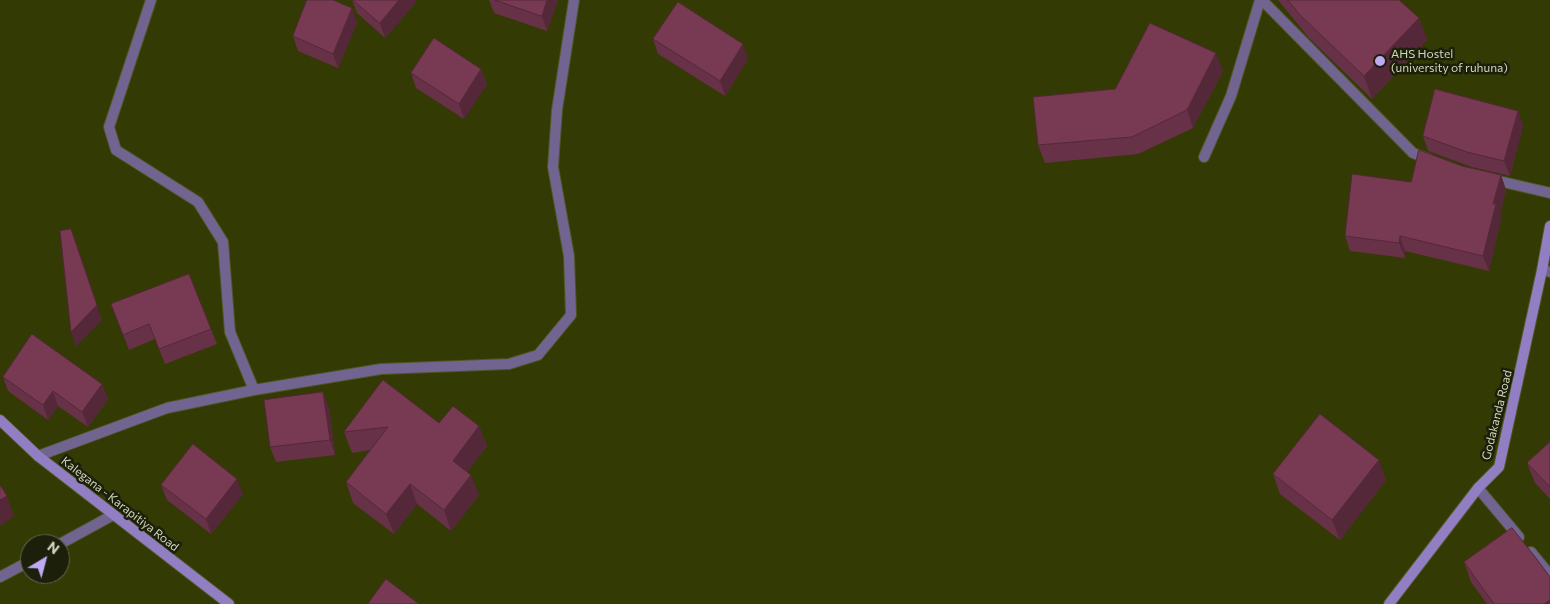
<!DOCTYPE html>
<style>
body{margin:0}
#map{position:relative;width:1550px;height:604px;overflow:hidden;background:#333a04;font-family:Commissioner,sans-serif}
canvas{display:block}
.north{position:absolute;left:20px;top:534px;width:50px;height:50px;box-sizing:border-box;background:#1c1f0a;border:1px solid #646850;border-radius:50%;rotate:37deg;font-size:14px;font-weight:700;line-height:20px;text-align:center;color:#cfd5ba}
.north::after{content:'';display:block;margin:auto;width:18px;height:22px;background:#bea9f4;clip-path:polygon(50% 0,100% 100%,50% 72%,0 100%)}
</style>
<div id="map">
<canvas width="1550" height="604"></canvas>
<div class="north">N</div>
</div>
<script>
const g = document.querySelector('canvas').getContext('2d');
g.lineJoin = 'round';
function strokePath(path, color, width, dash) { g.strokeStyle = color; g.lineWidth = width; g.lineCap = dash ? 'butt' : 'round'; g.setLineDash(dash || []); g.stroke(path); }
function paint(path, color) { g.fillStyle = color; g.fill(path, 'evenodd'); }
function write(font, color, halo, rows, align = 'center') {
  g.font = font + ' Commissioner,sans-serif'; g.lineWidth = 5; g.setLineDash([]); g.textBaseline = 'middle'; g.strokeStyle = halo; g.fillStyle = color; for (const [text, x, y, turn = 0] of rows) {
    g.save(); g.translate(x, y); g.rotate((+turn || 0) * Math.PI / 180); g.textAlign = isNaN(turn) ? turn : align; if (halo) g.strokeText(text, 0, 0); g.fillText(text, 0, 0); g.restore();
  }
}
const street = new Path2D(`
 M 151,0 L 109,127 L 116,150 L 198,202 L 223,242 L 230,332 L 254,390
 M 1262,0 L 1413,153 L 1429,159
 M 1204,157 L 1231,96 L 1260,0
 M 1490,179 L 1550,193
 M 1542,270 L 1550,272
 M 38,456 L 167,408 L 254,390 L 381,369 L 509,364 L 538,355 L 571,315 L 569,256 L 553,167 L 557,110 L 574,0
 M 1478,488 L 1519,537
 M 60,544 L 113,515
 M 1531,552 L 1550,575
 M 0,577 L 30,561`);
const secondary = new Path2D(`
 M 0,420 L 38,456 L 229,604
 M 1389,604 L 1478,488 L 1499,467 L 1542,270 L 1550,226`);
const wall = new Path2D(`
 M 352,0 L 415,0 L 416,2 L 385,38 L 357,13 Z
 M 489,0 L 558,0 L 547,31 L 494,13 Z
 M 1278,0 L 1399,0 L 1419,18 L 1427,40 L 1372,99 L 1309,38 Z
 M 352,8 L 357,23 L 338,68 L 298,51 L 293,36 Z
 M 653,39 L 748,59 L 725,96 L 658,54 Z
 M 481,69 L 487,84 L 464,119 L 416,88 L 411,73 Z
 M 1223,71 L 1193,128 L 1138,154 L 1045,163 L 1038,145 L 1115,89 Z
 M 1518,111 L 1523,126 L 1510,176 L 1472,167 L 1428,151 L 1423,136 Z
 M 1462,166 L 1501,175 L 1506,190 L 1500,215 L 1501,219 L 1489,271 L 1405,251 L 1405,258 L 1350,251 L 1345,236 Z
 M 111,304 L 211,329 L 217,344 L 165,364 L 155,339 L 129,350 Z
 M 3,377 L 102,384 L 108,399 L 88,427 L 58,406 L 48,420 L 8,391 Z
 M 383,380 L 439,423 L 479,426 L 487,446 L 467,472 L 479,495 L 451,531 L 417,504 L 394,534 L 353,503 L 346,482 L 370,450 L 352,453 L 344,432 Z
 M 329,407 L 335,455 L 276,462 L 270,447 Z
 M 1550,442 L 1550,499 L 1535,483 L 1527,463 Z
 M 1273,474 L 1386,480 L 1340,540 L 1280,494 Z
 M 161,485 L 243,494 L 211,534 L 167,500 Z
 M 1464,562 L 1550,604 L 1487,604 L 1471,582 Z`);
const shadedWall = new Path2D(`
 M 399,0 L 415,0 L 416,2 L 385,38 L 380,23 Z
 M 547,0 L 558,0 L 547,31 L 542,16 Z
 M 352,8 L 357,23 L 338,68 L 333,54 Z
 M 1419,18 L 1427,40 L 1372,99 L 1364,76 Z
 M 743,44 L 748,59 L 725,96 L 720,81 Z
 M 1216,53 L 1223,71 L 1193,128 L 1187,110 Z
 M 481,69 L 487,84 L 464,119 L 459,104 Z
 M 1518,111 L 1523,126 L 1510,176 L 1504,161 Z
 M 1501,175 L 1506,190 L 1500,215 L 1501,219 L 1489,271 L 1483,256 L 1493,204 Z
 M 1400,236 L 1405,251 L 1405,258 L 1399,243 Z
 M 76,243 L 102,320 L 76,347 L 71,332 Z
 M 102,384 L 108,399 L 88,427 L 82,412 Z
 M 53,391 L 58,406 L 48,420 L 43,405 Z
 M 323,392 L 329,407 L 335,455 L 330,440 Z
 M 479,426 L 487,446 L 460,481 L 453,461 Z
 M 1379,460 L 1386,480 L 1340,540 L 1332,520 Z
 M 471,475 L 479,495 L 451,531 L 444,510 Z
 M 237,479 L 243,494 L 211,534 L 206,519 Z
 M 410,484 L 417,504 L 394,534 L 386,514 Z
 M 7,496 L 14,516 L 0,526 L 0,500 Z
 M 1550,600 L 1550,604 L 1544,604 Z`);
const building = new Path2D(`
 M 307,0 L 333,0 L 352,8 L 333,54 L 293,36 Z
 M 353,0 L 399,0 L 380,23 Z
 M 495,0 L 547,0 L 542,16 Z
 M 1288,0 L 1399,0 L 1419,18 L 1364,76 L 1301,16 Z
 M 678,2 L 743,44 L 720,81 L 653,39 Z
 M 1150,23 L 1216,53 L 1187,110 L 1132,137 L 1038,145 L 1033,97 L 1115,89 Z
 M 434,38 L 481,69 L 459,104 L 411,73 Z
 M 1435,89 L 1518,111 L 1504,161 L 1467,152 L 1423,136 Z
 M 1419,150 L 1462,166 L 1501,175 L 1493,204 L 1496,204 L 1483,256 L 1400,236 L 1399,243 L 1345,236 L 1352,174 L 1411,182 Z
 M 71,229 L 97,305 L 71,332 L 60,231 Z
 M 189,274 L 211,329 L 159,349 L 149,324 L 123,335 L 111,304 Z
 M 32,334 L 102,384 L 82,412 L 53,391 L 43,405 L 3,377 Z
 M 383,380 L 439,423 L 453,406 L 479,426 L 453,461 L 471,475 L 444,510 L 410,484 L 386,514 L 346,482 L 388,427 L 344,432 Z
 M 323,392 L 330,440 L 270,447 L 264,400 Z
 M 1320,414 L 1379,460 L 1332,520 L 1273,474 Z
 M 1550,442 L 1550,487 L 1527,463 Z
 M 193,444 L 237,479 L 206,519 L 161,485 Z
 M 0,485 L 7,496 L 0,500 Z
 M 1512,528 L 1536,558 L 1550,577 L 1550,600 L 1544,604 L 1494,604 L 1464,562 Z
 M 386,579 L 419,604 L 368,604 Z`);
const markers = [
 [1380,61,6,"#bea9f4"]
];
const poiNames = [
 ["AHS Hostel",1391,54],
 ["(university of ruhuna)",1391,68]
];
const streetNames = [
 ["Godakanda Road",1497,415,-76],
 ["Kalegana - Karapitiya Road",120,504,38]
];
strokePath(street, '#4f5625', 12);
strokePath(secondary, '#4f5625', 12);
strokePath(street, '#716490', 10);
strokePath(secondary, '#927ec3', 10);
paint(wall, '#673147');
paint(shadedWall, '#542839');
paint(building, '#783952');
strokePath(building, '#542839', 1);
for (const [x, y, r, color] of markers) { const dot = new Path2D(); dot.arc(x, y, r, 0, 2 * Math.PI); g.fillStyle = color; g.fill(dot); strokePath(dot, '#1c1f0a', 2); }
write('12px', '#cfd5ba', '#1c1f0a', poiNames, 'left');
write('12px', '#cfd5ba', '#1c1f0a', streetNames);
</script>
